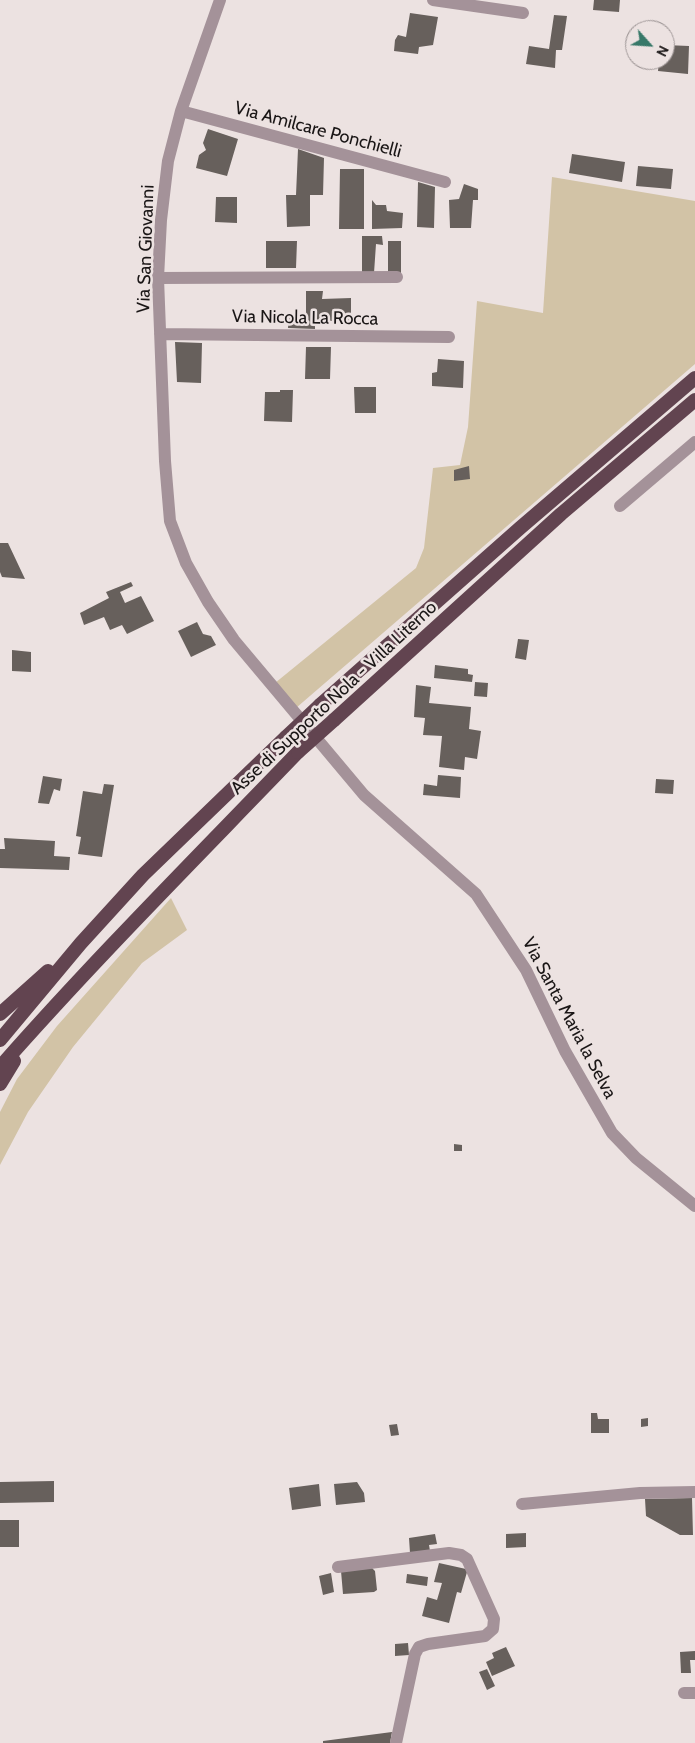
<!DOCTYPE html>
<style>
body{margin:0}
#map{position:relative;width:695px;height:1743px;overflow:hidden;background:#ece2e1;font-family:Cabin,sans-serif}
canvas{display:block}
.north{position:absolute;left:625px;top:20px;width:50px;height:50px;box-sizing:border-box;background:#ece2e1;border:1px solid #989090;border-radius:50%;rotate:116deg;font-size:14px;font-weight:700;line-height:20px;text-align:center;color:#1a1616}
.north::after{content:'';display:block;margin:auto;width:18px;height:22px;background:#377868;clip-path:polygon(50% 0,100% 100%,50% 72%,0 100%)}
</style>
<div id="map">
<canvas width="695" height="1743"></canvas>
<div class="north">N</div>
</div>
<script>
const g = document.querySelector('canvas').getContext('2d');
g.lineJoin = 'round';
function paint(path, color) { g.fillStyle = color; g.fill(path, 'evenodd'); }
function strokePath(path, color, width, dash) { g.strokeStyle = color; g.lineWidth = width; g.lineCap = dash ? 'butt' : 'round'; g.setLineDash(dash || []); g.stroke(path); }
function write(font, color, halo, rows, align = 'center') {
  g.font = font + ' Cabin,sans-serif'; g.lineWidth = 5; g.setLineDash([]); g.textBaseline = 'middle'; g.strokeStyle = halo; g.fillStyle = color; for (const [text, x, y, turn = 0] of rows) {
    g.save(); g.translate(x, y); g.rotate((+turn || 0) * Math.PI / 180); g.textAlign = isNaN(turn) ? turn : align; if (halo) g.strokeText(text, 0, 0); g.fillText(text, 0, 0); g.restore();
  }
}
const green = new Path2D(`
 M 552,177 L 695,201 L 695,364 L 296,708 L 275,683 L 416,568 L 424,548 L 433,468 L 460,465 L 468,427 L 477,301 L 543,313 Z
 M 171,898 L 187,930 L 142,963 L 73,1047 L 28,1112 L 0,1165 L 0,1112 L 17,1079 L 57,1026 Z`);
const building = new Path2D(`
 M 594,0 L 620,0 L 619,12 L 593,10 Z
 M 410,13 L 438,17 L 433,45 L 419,47 L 418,54 L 394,51 L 395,40 L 398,35 L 406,37 Z
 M 554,15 L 567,16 L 562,50 L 556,50 L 555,68 L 526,64 L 529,46 L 549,49 Z
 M 665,45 L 689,46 L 688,74 L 658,71 L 659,60 L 665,60 Z
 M 208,129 L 238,139 L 227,176 L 196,168 L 199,155 L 206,150 L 203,143 Z
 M 298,149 L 324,158 L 323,195 L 310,195 L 310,226 L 287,227 L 286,195 L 296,195 Z
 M 572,154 L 625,162 L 622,182 L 569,173 Z
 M 638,166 L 673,169 L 671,189 L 636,186 Z
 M 340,169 L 364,169 L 364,229 L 339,229 Z
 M 418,182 L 435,187 L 434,228 L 417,227 Z
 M 464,184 L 478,189 L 478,200 L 473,200 L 471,228 L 450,228 L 449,200 L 459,199 Z
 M 216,197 L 237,197 L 237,223 L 215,222 Z
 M 372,200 L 376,205 L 386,205 L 387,211 L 403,213 L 402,228 L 372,229 Z
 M 362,236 L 382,236 L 383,245 L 376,244 L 374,273 L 362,272 Z
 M 266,241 L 297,241 L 296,268 L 266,268 Z
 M 388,241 L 401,241 L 401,275 L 388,276 Z
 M 306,291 L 323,291 L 322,299 L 351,298 L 351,321 L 315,321 L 315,329 L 288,328 L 289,314 L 306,314 Z
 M 175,342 L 202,343 L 201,383 L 177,382 Z
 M 306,347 L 331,347 L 330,379 L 305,379 Z
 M 438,359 L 464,361 L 463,388 L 432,386 L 432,373 L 437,372 Z
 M 354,387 L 376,387 L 376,413 L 355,413 Z
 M 280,390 L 293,390 L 292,422 L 264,421 L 265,392 L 280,392 Z
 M 469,466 L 470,479 L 454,481 L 454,470 Z
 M 0,543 L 8,543 L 25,579 L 2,577 L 0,572 Z
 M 131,582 L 133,586 L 120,592 L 125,603 L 141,596 L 154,621 L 127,634 L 122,625 L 110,630 L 104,617 L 84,625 L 80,613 L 109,598 L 106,592 Z
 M 197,622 L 203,634 L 211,636 L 216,645 L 191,657 L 178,631 Z
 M 518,639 L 529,640 L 526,660 L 515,658 Z
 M 12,650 L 31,652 L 31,672 L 12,671 Z
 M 435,665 L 468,669 L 468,674 L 473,675 L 472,682 L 434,678 Z
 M 475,682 L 488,683 L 487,697 L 474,696 Z
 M 416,685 L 431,687 L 429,703 L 471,707 L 469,729 L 481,731 L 477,759 L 465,757 L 464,770 L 439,767 L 442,736 L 423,735 L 425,718 L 414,717 Z
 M 438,775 L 461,777 L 460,798 L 423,795 L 424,784 L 437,786 Z
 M 43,776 L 62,779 L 60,791 L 54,789 L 49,804 L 38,803 Z
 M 656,779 L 674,780 L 673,794 L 655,793 Z
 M 104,784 L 114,785 L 102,857 L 78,854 L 81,837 L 76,836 L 83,791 L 102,794 Z
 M 4,838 L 55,841 L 54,856 L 70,857 L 69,870 L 0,868 L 0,849 L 5,849 Z
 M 454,1144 L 462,1145 L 462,1151 L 454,1151 Z
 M 591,1413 L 597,1413 L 598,1419 L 609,1419 L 609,1433 L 591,1433 Z
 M 648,1418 L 648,1426 L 641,1427 L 641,1419 Z
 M 397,1424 L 399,1435 L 391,1436 L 389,1425 Z
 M 54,1481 L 54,1502 L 0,1503 L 0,1482 Z
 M 357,1482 L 364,1493 L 365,1502 L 336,1505 L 334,1484 Z
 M 319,1484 L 321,1506 L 292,1510 L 289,1488 Z
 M 692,1498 L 693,1535 L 680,1535 L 646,1516 L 645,1499 Z
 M 0,1520 L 19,1520 L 19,1547 L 0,1547 Z
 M 526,1533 L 526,1547 L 506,1548 L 506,1534 Z
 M 435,1534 L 437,1544 L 429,1545 L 430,1551 L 410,1553 L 409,1538 Z
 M 439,1563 L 466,1569 L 467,1572 L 461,1593 L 457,1592 L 449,1623 L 422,1616 L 427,1597 L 437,1600 L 442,1583 L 434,1582 Z
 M 372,1568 L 375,1571 L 377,1590 L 374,1592 L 343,1594 L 341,1571 Z
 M 331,1573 L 334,1592 L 323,1595 L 319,1576 Z
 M 407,1574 L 428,1577 L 427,1586 L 406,1583 Z
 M 408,1643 L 409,1655 L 395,1656 L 395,1644 Z
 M 506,1647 L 515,1666 L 492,1676 L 486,1662 L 494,1658 L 492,1653 Z
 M 695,1651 L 695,1660 L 690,1660 L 691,1673 L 681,1673 L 680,1652 Z
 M 487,1669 L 495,1686 L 487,1690 L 479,1672 Z
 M 392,1732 L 390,1743 L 323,1743 L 323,1741 Z`);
const minor = new Path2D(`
 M 220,0 L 181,111 L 168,161 L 161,220 L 158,278 L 165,461 L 170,521 L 186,563 L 208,602 L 234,640 L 364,795 L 476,894 L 526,970 L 565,1051 L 612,1133 L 636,1158 L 695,1206
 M 433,0 L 523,13
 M 181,111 L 445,182
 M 158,278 L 397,277
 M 160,334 L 449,337
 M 620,506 L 695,442
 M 522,1504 L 640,1493 L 695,1492
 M 338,1567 L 449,1553 L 461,1555 L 467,1559 L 494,1619 L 493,1629 L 485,1636 L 428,1644 L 419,1647 L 415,1654 L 396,1743
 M 684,1693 L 695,1693`);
const trunk = new Path2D(`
 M 320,705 L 520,528 L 695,378
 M 334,720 L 561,514 L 695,400
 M 0,1014 L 48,971
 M 0,1040 L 81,943 L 143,875 L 286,737
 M 0,1067 C 96,958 198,856 298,752
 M 0,1084 L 14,1061`);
const trunkBridge = new Path2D(`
 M 286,737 L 320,705
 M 298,752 L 334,720`);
const streetNames = [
 ["Via Amilcare Ponchielli",318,130,15],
 ["Via San Giovanni",146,249,-88],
 ["Via Nicola La Rocca",305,318,1],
 ["Asse di Supporto Nola - Villa Literno",334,698,-43],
 ["Via Santa Maria la Selva",569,1018,62]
];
paint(green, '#d2c3a6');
paint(building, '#67605c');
strokePath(minor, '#a49299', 12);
strokePath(trunk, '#624450', 14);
strokePath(trunkBridge, '#624450', 14);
write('18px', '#1a1616', '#ece2e1', streetNames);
</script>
